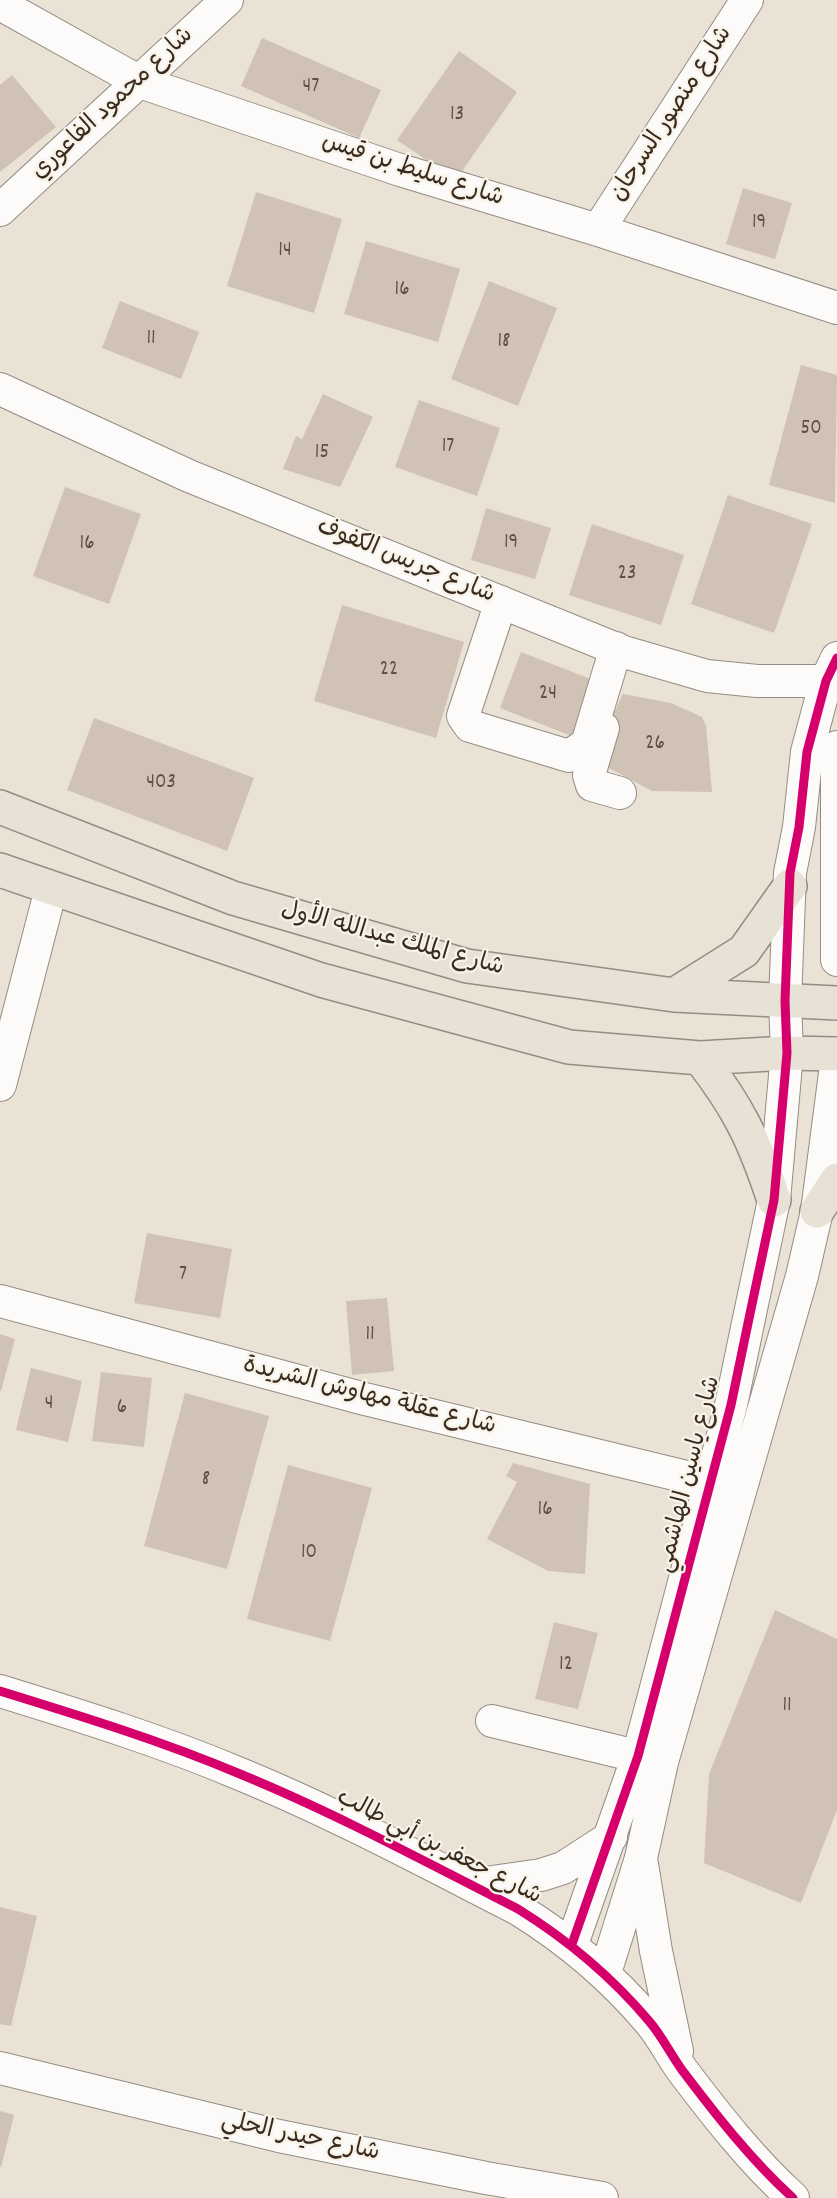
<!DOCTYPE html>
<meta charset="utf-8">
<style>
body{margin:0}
canvas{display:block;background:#eae2d4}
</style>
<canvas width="837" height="2198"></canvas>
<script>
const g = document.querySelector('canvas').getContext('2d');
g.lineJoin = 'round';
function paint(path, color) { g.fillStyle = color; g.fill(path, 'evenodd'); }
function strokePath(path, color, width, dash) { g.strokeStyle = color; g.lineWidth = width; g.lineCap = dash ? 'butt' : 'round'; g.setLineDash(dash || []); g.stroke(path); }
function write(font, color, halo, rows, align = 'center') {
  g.font = font + ' Dekko,"Playpen Sans Arabic",sans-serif'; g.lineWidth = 4.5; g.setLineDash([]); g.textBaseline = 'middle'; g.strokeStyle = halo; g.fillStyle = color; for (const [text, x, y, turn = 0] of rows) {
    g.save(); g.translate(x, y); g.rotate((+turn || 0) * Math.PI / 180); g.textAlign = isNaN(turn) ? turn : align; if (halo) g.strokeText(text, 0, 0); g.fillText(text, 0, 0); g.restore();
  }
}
const building = new Path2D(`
 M 262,38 L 381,90 L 359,138 L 241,86 Z
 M 459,51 L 517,92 L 456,180 L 397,140 Z
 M 12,75 L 56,127 L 0,172 L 0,85 Z
 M 743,188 L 792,203 L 775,259 L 726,244 Z
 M 256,192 L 342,219 L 314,313 L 227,286 Z
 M 366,241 L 460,269 L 438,342 L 344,314 Z
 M 489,281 L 557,308 L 518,406 L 451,379 Z
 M 120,301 L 199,332 L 181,379 L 102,348 Z
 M 801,365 L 837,375 L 835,503 L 769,485 Z
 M 323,394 L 373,417 L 340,487 L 283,469 L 296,436 L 302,439 Z
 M 419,400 L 500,428 L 477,496 L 395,467 Z
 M 65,487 L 141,514 L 109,604 L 33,576 Z
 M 728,495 L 812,524 L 774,633 L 691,604 Z
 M 486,508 L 551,528 L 535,579 L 471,560 Z
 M 592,524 L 684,555 L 661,625 L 569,595 Z
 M 342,605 L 464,642 L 436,738 L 314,701 Z
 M 521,652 L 596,681 L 574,737 L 500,708 Z
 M 623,694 L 671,703 L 702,717 L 706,726 L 712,792 L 652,791 L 607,767 L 602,738 Z
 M 94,718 L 254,778 L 227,851 L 67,790 Z
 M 147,1233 L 232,1249 L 220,1318 L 134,1303 Z
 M 387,1298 L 394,1371 L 352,1375 L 346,1301 Z
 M 0,1334 L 15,1339 L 1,1391 L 0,1391 Z
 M 31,1368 L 82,1381 L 68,1442 L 16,1430 Z
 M 101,1372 L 152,1378 L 144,1447 L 92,1441 Z
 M 185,1393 L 269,1416 L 227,1569 L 144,1546 Z
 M 513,1463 L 590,1484 L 585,1574 L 548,1571 L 487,1539 L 517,1482 L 506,1476 Z
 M 288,1465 L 372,1488 L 330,1641 L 247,1619 Z
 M 775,1610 L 837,1639 L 837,1810 L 801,1903 L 704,1863 L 709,1774 Z
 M 554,1622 L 598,1633 L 578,1709 L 535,1699 Z
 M 0,1907 L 37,1916 L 11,2026 L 0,2024 Z
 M 0,2111 L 14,2115 L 1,2167 L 0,2167 Z`);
const minor = new Path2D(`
 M 0,4 L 140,82 L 400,170 L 598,230 L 837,308
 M 0,210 L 227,0
 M 598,230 L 747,0
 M 0,389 L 189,476 L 624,652 L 707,676 L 757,681 L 837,681
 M 501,602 L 463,716 L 470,726 L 569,756 L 587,744 L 616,648
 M 603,728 L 589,775 L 592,785 L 620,793
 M 837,747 L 837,960
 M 0,1085 L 51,889
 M 0,1301 L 365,1399 L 732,1488
 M 0,1691 C 81,1716 162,1741 240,1774 C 335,1813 426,1862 518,1909 C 568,1940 611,1976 649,2021 C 662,2036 671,2055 682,2070 C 716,2115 752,2161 793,2198
 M 492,1721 L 657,1761
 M 642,1864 L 656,1951 L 677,2051
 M 471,1885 L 541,1875 L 563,1868 L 611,1837
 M 572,1944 L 638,1756 L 731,1405 L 747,1328 L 774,1200 L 787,1053 L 785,1001 L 790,873 L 799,827 L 807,752 L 826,681 L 837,658
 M 605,1973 L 641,1858 L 662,1762 L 802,1276 L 817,1211 L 837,1058
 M 0,2068 L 279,2136 L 486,2178 L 602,2198`);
const major = new Path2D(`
 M 0,807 L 233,898 L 467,966 L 674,995 L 837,1003
 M 0,870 L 321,980 L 569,1047 L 700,1058 L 787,1053 L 837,1054
 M 674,995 L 744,951 L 790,886
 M 700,1058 C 739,1108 754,1140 774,1200
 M 817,1211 L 837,1180`);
const cycleway = new Path2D(`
 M 0,1691 C 81,1716 162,1741 240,1774 C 335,1813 426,1862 518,1909 C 568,1940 611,1976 649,2021 C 662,2036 671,2055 682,2070 C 716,2115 752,2161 793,2198
 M 572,1944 L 638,1756 L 731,1405 L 747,1328 L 774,1200 L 787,1053 L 785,1001 L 790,873 L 799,827 L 807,752 L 826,681 L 837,658`);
const numberNames = [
 ["47",311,88],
 ["13",457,116],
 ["19",759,224],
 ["14",285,252],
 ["16",402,291],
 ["11",151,340],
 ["18",504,343],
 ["50",811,430],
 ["17",448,448],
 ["15",322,454],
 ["19",511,544],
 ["16",87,545],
 ["23",627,575],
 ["22",389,671],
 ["24",548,695],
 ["26",655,745],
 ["403",161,784],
 ["7",183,1276],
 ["11",370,1336],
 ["4",49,1405],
 ["6",122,1409],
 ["8",206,1481],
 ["16",545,1511],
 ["10",309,1554],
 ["12",566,1666],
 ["11",787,1707]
];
const streetNames = [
 ["شارع محمود الفاعوري",114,105,-43],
 ["شارع منصور السرحان",673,115,-57],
 ["شارع سليط بن قيس",412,172,18],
 ["شارع جريس الكفوف",405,563,22],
 ["شارع الملك عبدالله الأول",392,941,15],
 ["شارع عقلة مهاوش الشريدة",369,1398,14],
 ["شارع ياسين الهاشمي",691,1475,-76],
 ["شارع جعفر بن أبي طالب",438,1849,27],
 ["شارع حيدر الحلي",300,2139,12]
];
paint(building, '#d1c2b6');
strokePath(minor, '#938d84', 34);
strokePath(major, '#938d84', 36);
strokePath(minor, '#fcfbf9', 32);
strokePath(major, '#e8e1d5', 33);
strokePath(cycleway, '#d6006c', 9);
write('21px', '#605044', null, numberNames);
write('24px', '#3b2a1e', '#f7f3e8', streetNames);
</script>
